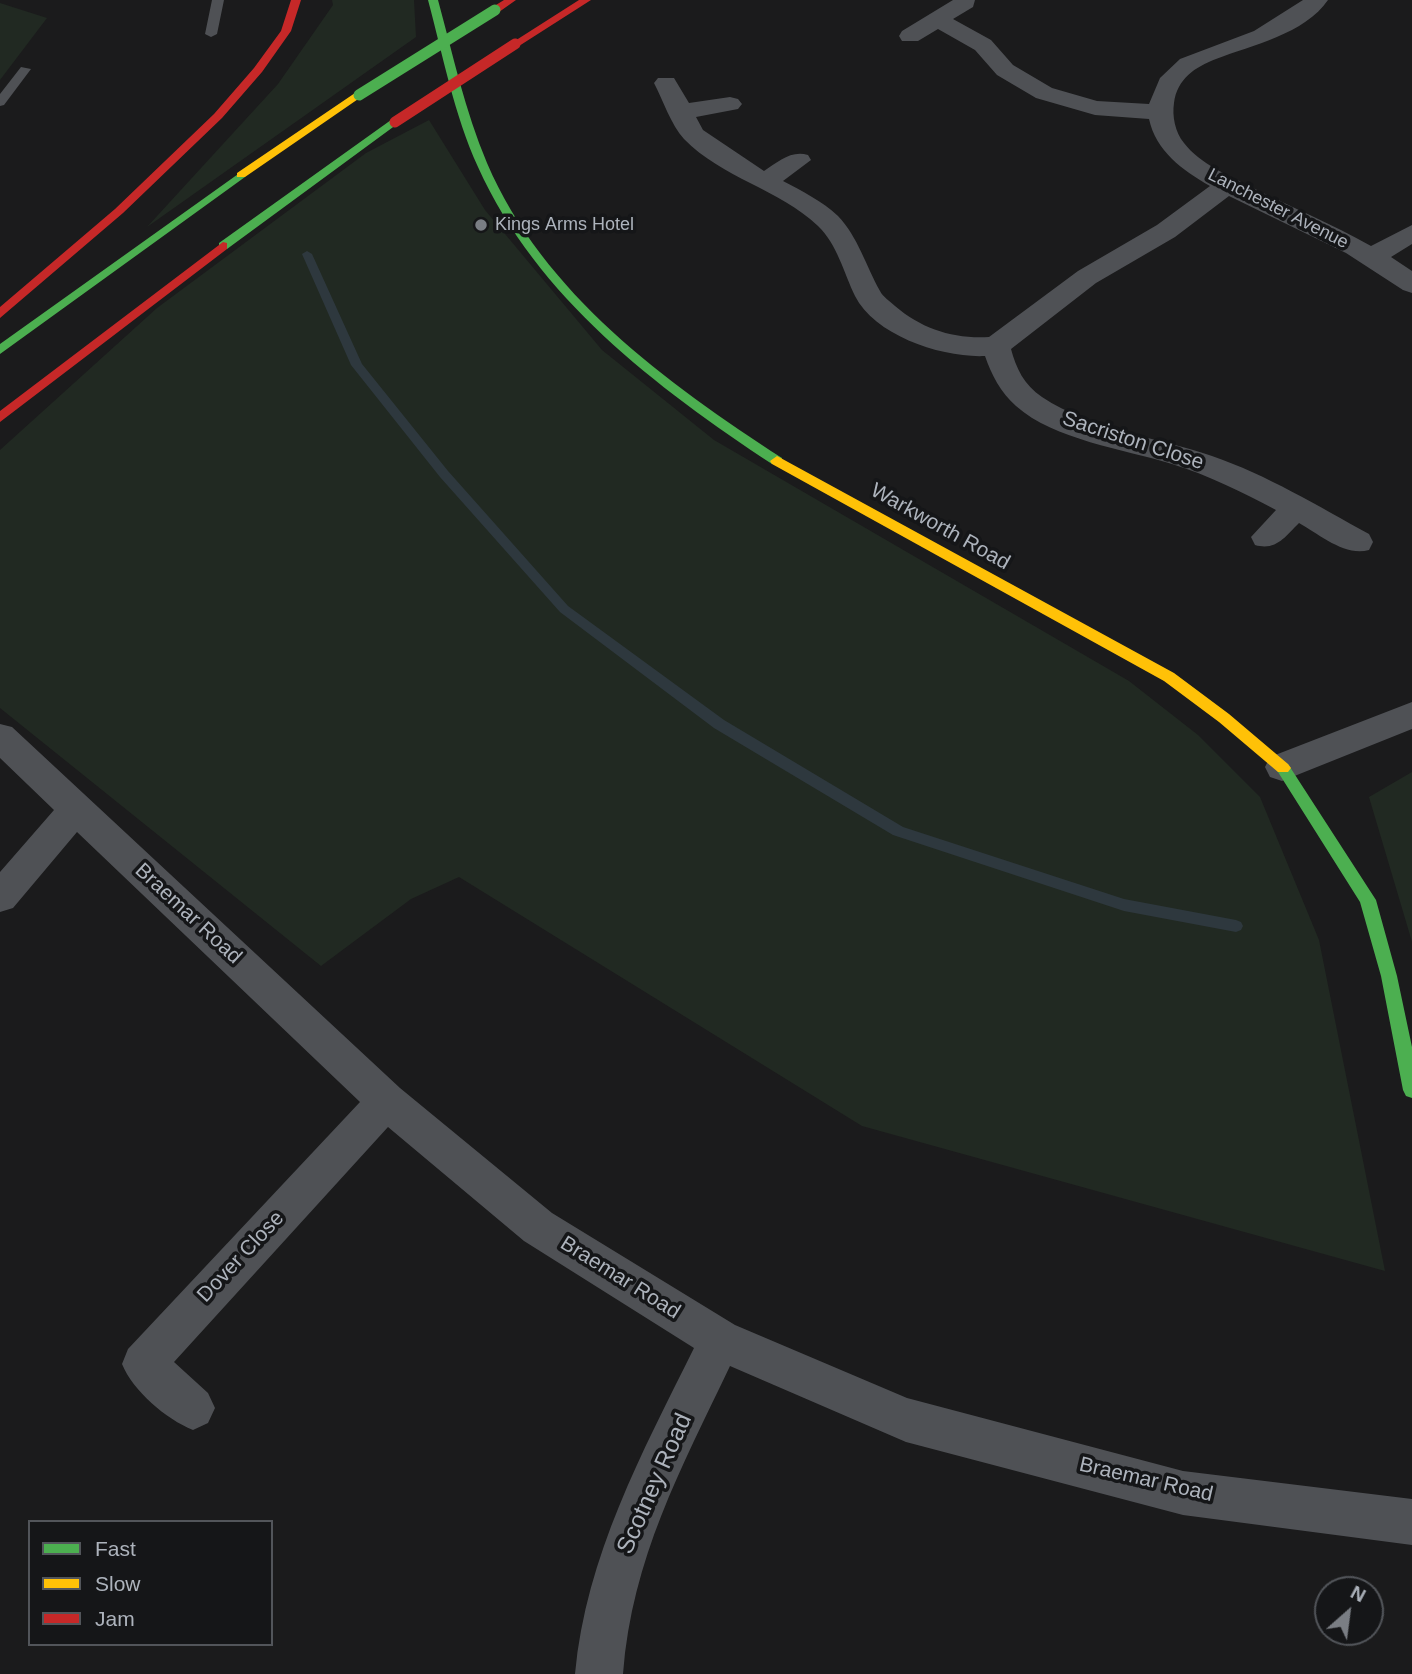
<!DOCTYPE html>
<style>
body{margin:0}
#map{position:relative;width:1412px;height:1674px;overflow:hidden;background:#1b1b1c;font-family:Helvetica,sans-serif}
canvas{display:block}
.legend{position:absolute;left:28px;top:1520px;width:245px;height:126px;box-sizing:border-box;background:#151618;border:2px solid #52555a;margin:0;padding:9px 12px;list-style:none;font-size:21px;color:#adb3bc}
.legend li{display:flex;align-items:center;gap:14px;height:35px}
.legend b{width:35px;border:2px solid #52555a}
.north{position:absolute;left:1314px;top:1576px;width:70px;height:70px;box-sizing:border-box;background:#151618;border:2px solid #52555a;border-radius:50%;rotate:28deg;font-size:19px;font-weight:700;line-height:28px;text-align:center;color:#adb3bc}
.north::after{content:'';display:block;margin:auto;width:24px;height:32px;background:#7a7e84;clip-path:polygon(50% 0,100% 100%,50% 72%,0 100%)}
</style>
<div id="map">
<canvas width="1412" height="1674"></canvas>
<ul class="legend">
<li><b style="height:9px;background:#4caf50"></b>Fast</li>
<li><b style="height:9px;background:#ffc107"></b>Slow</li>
<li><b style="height:9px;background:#c62828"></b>Jam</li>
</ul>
<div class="north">N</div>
</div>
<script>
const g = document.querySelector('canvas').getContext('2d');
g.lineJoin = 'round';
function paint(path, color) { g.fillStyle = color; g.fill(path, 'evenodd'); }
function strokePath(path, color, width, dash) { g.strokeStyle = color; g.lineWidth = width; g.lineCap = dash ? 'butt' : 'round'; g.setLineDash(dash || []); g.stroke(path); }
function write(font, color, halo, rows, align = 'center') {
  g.font = font + ' Helvetica,sans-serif'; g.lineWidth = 7; g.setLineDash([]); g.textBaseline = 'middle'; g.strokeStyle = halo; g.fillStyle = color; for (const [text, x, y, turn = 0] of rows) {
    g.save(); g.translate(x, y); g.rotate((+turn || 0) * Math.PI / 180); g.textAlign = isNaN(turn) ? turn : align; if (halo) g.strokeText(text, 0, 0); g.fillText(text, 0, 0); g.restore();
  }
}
const green = new Path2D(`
 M 332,0 L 414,0 L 416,37 L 147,227 L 278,84 L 333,5 Z
 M 0,3 L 47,18 L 0,80 Z
 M 429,120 L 485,210 L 602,350 L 714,440 L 1129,681 L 1198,735 L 1260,797 L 1319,940 L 1385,1271 L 862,1126 L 459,877 L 411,899 L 321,966 L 0,708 L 0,450 L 157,308 L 366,153 Z
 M 1412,772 L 1412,942 L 1369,797 Z`);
const stream = new Path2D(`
 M 307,251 L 312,254 L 362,364 L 448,471 L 568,606 L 724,720 L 903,827 L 1124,899 L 1236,920 L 1241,922 L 1243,926 L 1241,930 L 1236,932 L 1124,911 L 893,835 L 714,728 L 560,612 L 440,477 L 351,365 L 302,254 Z`);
const lane = new Path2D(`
 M 212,0 L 224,0 L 217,34 L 211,37 L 205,34 Z
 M 21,67 L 31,69 L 4,105 L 0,106 L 0,94 Z`);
const street = new Path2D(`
 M 953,0 L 975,0 L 973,7 L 953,19 L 991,40 L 1013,65 L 1052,88 L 1097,101 L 1149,104 L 1160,78 L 1180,59 L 1254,31 L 1303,0 L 1328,0 C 1305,34 1252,45 1216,59 C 1195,67 1177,79 1174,103 C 1172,116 1175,132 1184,143 C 1200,164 1228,175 1251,187 C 1291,207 1332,224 1371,246 L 1412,225 L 1412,244 L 1391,257 L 1412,271 L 1412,293 L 1403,290 L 1346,253 L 1229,196 L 1175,237 L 1096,283 L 1011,349 C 1016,368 1024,385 1042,397 C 1092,430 1156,437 1212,456 C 1267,475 1318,506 1369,534 L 1373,542 L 1369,550 C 1345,557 1319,534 1299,523 C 1285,537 1276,551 1255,545 L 1251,537 L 1276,510 C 1242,492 1208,475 1172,464 C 1124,449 1054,440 1016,406 C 1001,393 991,374 985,356 C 943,358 875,336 855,296 C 844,273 837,244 818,226 C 779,189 722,178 684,139 C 671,125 663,100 654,83 L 658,78 L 674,78 L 689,103 L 730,97 L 738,99 L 742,104 L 738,109 L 696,117 L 703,130 L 764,171 C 778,162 791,150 808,155 L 811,160 L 783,181 C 802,191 822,201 838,216 C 858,237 866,266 880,291 C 883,297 890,301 895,306 C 922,329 953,339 989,337 L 1078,271 L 1157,225 L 1210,186 C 1182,170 1156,151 1149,119 L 1095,115 L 1036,98 L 997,75 L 975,50 L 938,29 L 918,41 L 902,41 L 899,36 L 902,31 Z
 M 1412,702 L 1412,729 L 1282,781 L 1270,777 L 1265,767 L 1270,757 Z
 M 0,724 L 12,727 L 400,1088 L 552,1213 L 735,1325 L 907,1398 L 1183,1471 L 1412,1499 L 1412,1545 L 1183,1515 L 906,1442 L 730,1366 C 681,1469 632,1558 623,1674 L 575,1674 C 586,1556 642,1453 694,1348 L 524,1241 L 388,1127 L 174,1362 L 208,1393 L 215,1408 L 208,1423 L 193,1430 C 166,1419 133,1391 122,1364 L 128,1349 L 360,1102 L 77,832 L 13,908 L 0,912 L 0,872 L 54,810 L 0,758 Z`);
const fast = new Path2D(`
 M 428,0 L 438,0 C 453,55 465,111 487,163 C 543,294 667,383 782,458 L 782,464 L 772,464 C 656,387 537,298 478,167 C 454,114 443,56 428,0 Z
 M 391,120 L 400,122 L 227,249 L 219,249 L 219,243 Z
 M 241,172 L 245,173 L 245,177 L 0,354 L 0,344 Z
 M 1283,762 L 1288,764 L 1376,900 L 1397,976 L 1412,1047 L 1412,1098 L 1406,1096 L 1403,1090 L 1381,976 L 1360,902 L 1278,772 L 1275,768 L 1278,764 Z`);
const slow = new Path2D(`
 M 355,93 L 364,95 L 245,177 L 237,177 L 237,173 Z
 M 777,456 L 1174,673 L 1229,714 L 1288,764 L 1291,768 L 1288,772 L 1278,772 L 1219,722 L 1164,681 L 772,464 L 770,461 Z`);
const jam = new Path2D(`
 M 291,0 L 301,0 L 291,31 L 262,72 L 222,118 L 123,213 L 0,318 L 0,307 L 115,209 L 214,114 L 254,68 L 281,31 Z
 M 504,0 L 516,0 L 499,12 L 491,12 L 491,8 Z
 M 579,0 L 591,0 L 519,46 L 510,44 Z
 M 223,242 L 227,243 L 227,249 L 0,422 L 0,411 Z`);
const fastBridge = new Path2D(`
 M 359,95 L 495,10`);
const jamBridge = new Path2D(`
 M 395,122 L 515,44`);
const markers = [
 [481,225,7,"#7a7e84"]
];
const farStreetnames = [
 ["Lanchester Avenue",1278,209,27]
];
const farPoinames = [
 ["Kings Arms Hotel",495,225]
];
const streetNames = [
 ["Sacriston Close",1133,441,18],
 ["Warkworth Road",940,527,29],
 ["Braemar Road",188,914,43],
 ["Dover Close",241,1257,-47],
 ["Braemar Road",620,1278,32],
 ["Braemar Road",1146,1480,13]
];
const nearStreetnames = [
 ["Scotney Road",655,1484,-66]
];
paint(green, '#212922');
paint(stream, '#2e383e');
paint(lane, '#4f5155');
paint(street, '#4f5155');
paint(fast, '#4caf50');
paint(slow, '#ffc107');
paint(jam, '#c62828');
strokePath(fastBridge, '#4caf50', 11);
strokePath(jamBridge, '#c62828', 11);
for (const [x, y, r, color] of markers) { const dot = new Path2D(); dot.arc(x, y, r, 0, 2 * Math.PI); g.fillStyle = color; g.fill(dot); strokePath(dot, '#151618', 2.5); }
write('18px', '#adb3bc', '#151618', farStreetnames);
write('18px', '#adb3bc', '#151618', farPoinames, 'left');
write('21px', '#adb3bc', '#151618', streetNames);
write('24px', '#adb3bc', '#151618', nearStreetnames);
</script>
